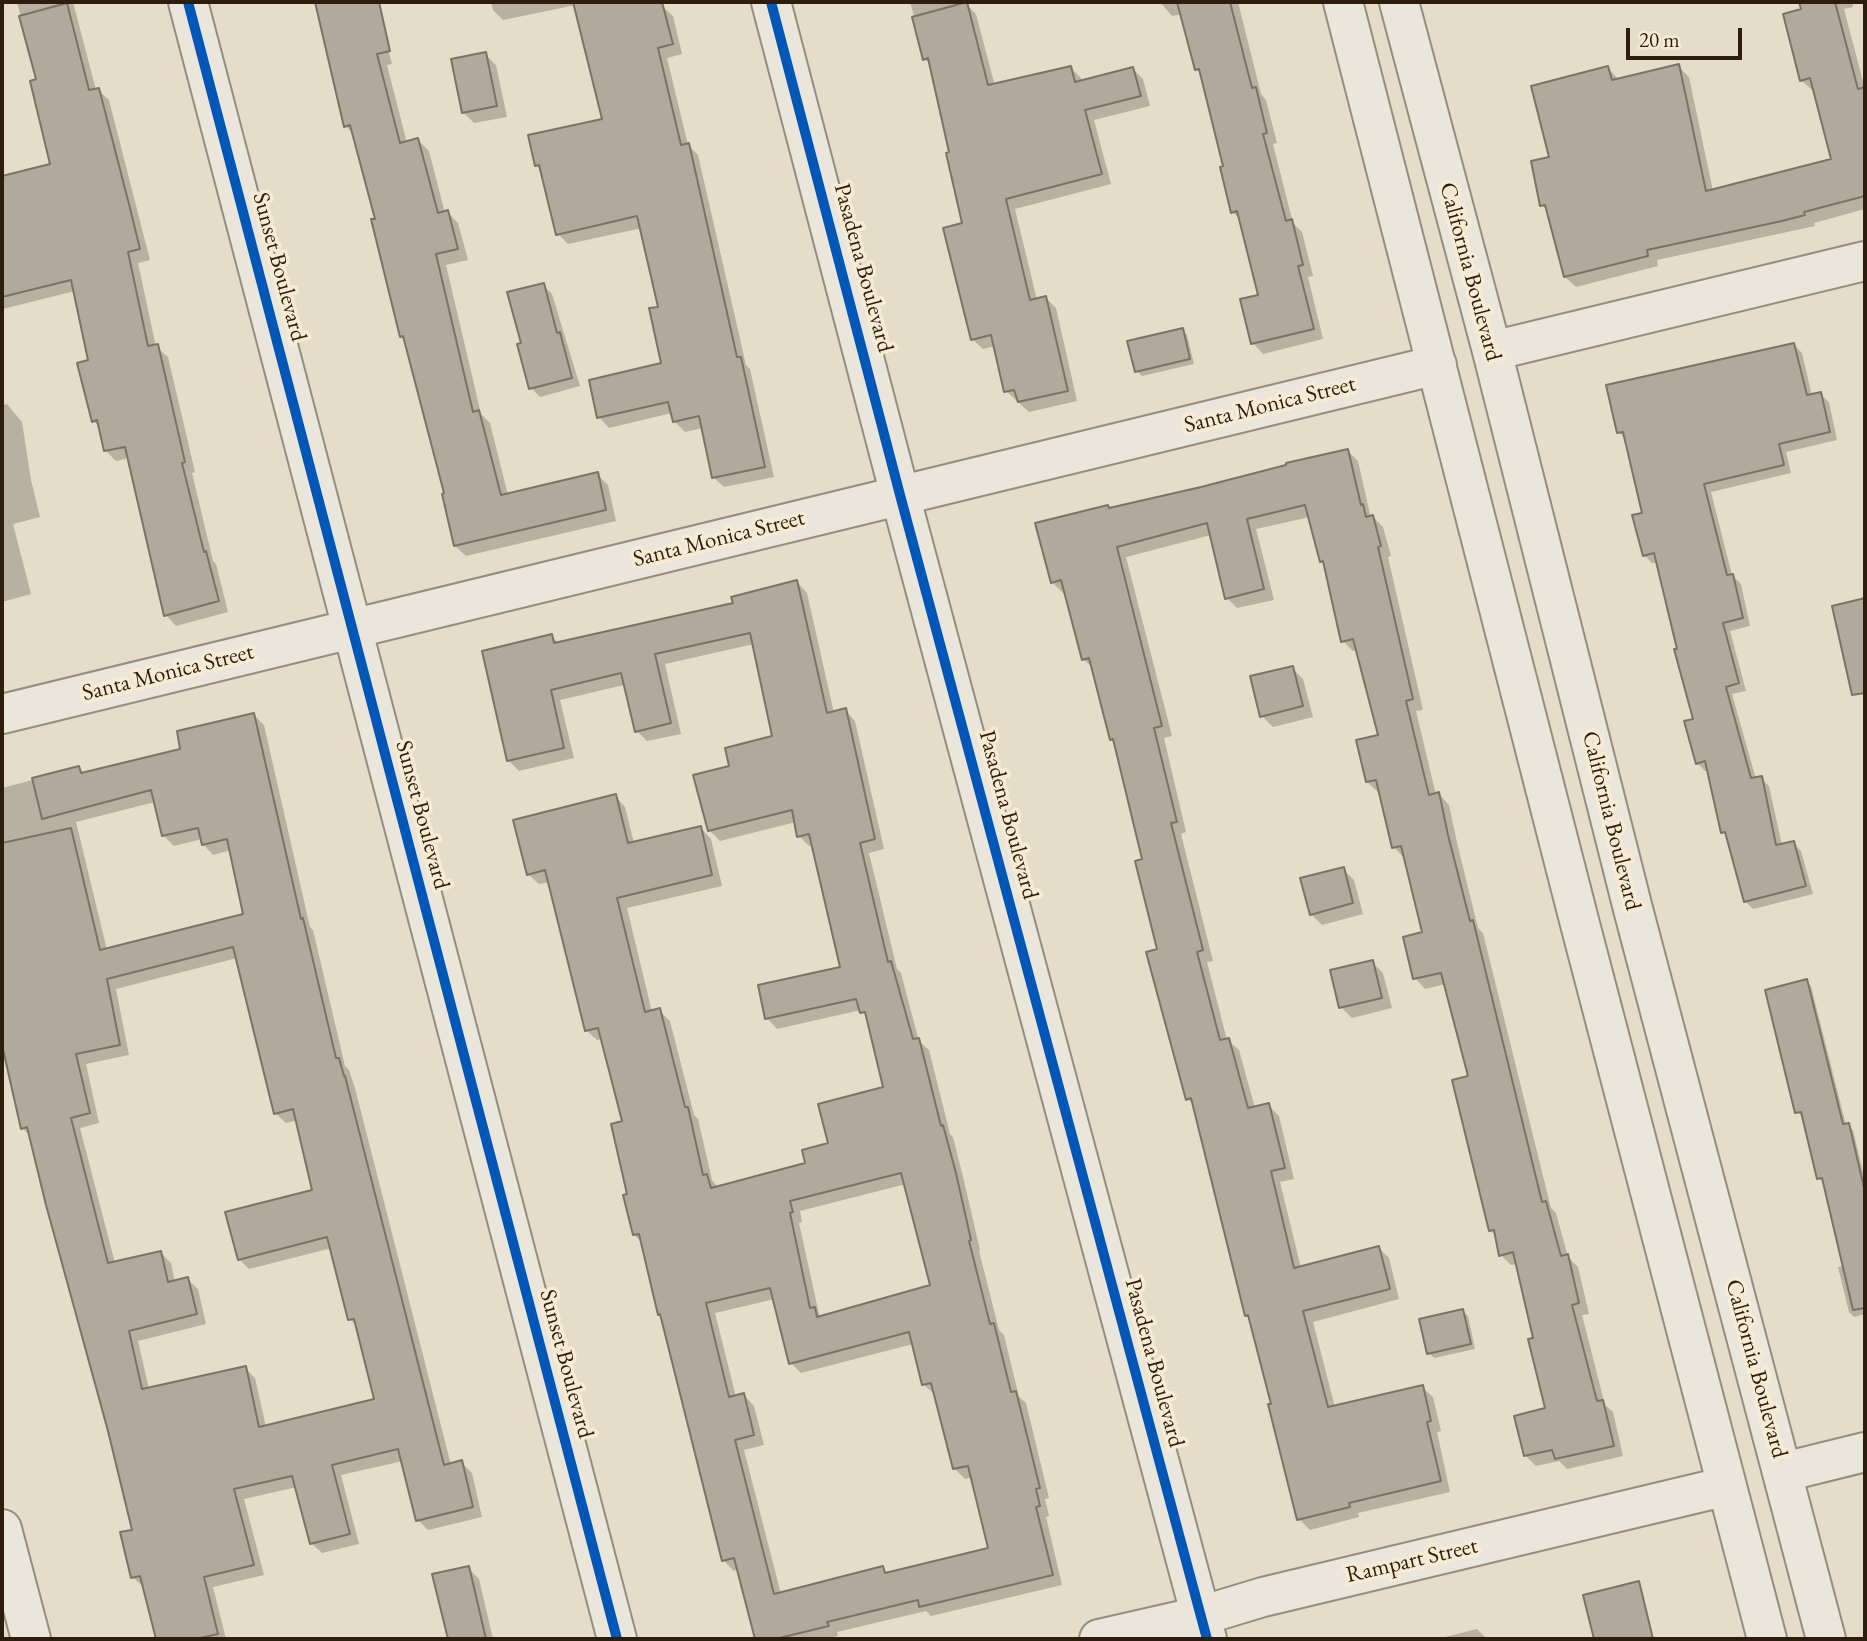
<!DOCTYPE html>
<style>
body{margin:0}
#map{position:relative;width:1867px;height:1641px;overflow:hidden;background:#e6ddc8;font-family:"EB Garamond",serif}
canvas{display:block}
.frame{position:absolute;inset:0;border:4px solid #2e1c0d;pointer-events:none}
.scale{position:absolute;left:1626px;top:28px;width:116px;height:32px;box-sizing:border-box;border:4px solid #2e1c0d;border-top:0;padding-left:9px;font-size:21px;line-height:24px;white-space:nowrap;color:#2e1c0d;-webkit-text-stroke:5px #f7ecd3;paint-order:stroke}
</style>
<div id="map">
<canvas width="1867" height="1641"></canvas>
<div class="frame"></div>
<div class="scale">20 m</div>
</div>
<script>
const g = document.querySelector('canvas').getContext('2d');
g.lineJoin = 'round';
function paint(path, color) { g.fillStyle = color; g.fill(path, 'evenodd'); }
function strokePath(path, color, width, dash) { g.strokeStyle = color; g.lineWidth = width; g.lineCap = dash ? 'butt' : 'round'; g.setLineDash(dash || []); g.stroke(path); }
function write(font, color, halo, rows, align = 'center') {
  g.font = font + ' "EB Garamond",serif'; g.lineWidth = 7; g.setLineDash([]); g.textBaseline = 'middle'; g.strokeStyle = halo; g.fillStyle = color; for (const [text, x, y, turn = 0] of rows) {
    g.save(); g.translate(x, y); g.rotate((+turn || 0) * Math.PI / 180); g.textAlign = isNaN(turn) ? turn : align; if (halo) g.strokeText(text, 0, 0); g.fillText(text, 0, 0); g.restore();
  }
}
const shadow = new Path2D(`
 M 17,2 L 73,2 L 96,90 L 98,90 L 109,100 L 150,260 L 138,263 L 156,347 L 168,357 L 195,472 L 192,473 L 213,561 L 216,564 L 228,612 L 176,626 L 166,615 L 129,458 L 116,461 L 106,451 L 101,428 L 93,421 L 90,362 L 75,291 L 3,309 L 2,307 L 2,178 L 52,165 L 38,80 Z
 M 315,2 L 376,2 L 392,64 L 387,65 L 407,143 L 418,140 L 429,151 L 445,213 L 447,212 L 458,223 L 468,260 L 446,265 L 481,414 L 490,423 L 508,495 L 597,474 L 608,485 L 616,521 L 466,556 L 455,546 L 447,494 L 406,340 L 402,336 L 377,220 L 354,135 L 346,126 Z
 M 491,2 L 651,2 L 653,8 L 662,6 L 673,16 L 682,54 L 667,58 L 688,145 L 698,155 L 746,365 L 750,369 L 774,477 L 724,487 L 713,477 L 703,428 L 685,432 L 674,421 L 672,413 L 609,428 L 599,417 L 663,364 L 660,308 L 642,228 L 568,244 L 558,234 L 542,171 L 536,165 L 604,121 L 576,5 L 503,20 L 493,10 Z
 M 908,2 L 957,2 L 958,6 L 966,4 L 976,14 L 995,86 L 1071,68 L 1081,78 L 1082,82 L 1133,69 L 1143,79 L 1150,106 L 1094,120 L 1111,184 L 1015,209 L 1037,300 L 1046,298 L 1056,308 L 1077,401 L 1029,412 L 1006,391 L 995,346 L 983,349 L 972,339 L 964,224 L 951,154 L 931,65 L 925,59 L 911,5 Z
 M 1160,2 L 1238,2 L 1261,94 L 1266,100 L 1277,143 L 1273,144 L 1293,223 L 1302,232 L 1313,276 L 1308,277 L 1323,339 L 1263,354 L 1253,343 L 1260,296 L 1241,221 L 1233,212 L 1225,167 L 1203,76 L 1196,69 L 1182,14 L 1172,16 Z
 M 1801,2 L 1852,2 L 1853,7 L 1844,9 L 1865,89 L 1865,209 L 1814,223 L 1815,226 L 1657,260 L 1658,266 L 1576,287 L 1565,277 L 1548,212 L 1542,205 L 1551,158 L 1608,68 L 1619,80 L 1678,66 L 1689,77 L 1713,191 L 1833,161 L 1815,90 L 1812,90 L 1801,80 L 1803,10 Z
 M 485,54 L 496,65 L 507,117 L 474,123 L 463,112 Z
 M 543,285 L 552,294 L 580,386 L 540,397 L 531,388 L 523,345 Z
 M 1182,330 L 1187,335 L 1194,364 L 1142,376 L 1137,371 Z
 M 1794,345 L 1802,353 L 1812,396 L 1820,394 L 1829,402 L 1837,440 L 1786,452 L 1791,473 L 1711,492 L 1732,575 L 1741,584 L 1750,626 L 1730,631 L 1746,691 L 1732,694 L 1756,779 L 1761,778 L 1769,786 L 1782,845 L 1793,843 L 1801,851 L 1813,894 L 1753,909 L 1745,901 L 1728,837 L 1723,832 L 1709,770 L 1705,771 L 1697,763 L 1695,720 L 1679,650 L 1658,562 L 1652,563 L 1644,555 L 1645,514 L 1627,441 L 1619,432 Z
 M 7,404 L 22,422 L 31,480 L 40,517 L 13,524 L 31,594 L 2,602 L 2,405 Z
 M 1348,451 L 1358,461 L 1370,514 L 1383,527 L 1391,556 L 1388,557 L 1423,710 L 1416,711 L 1436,795 L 1439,794 L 1449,805 L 1458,847 L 1478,928 L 1483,933 L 1551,1208 L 1556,1213 L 1568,1257 L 1578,1267 L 1589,1314 L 1582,1315 L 1605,1405 L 1613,1412 L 1623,1456 L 1567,1469 L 1559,1461 L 1536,1466 L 1525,1455 L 1548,1410 L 1535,1339 L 1517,1264 L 1511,1265 L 1501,1255 L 1497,1237 L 1491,1231 L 1470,1077 L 1445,984 L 1425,989 L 1415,978 L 1424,934 L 1404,858 L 1394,847 L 1380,792 L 1378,792 L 1367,782 L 1380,736 L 1358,650 L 1353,651 L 1343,641 L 1325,565 L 1321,561 L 1310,517 L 1256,529 L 1274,600 L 1237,608 L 1227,598 L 1211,535 L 1126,557 L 1172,736 L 1164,738 L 1186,832 L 1181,834 L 1213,961 L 1207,962 L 1227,1040 L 1239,1050 L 1255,1108 L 1268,1105 L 1279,1116 L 1294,1179 L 1280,1182 L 1301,1268 L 1379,1248 L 1389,1258 L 1399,1299 L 1313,1322 L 1335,1407 L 1422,1387 L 1433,1397 L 1441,1431 L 1437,1432 L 1450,1492 L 1358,1513 L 1359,1517 L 1310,1530 L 1299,1519 L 1273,1405 L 1252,1320 L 1246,1315 L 1195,1106 L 1188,1099 L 1144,861 L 1116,743 L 1112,739 L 1094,669 L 1083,659 L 1066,592 L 1063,593 L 1052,582 L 1111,510 Z
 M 797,582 L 807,593 L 834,713 L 845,710 L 855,721 L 884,849 L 869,853 L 897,969 L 901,973 L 919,1041 L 929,1050 L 950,1134 L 953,1137 L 965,1185 L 980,1250 L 979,1251 L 999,1330 L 1004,1335 L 1019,1397 L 1026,1403 L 1049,1498 L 1045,1499 L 1049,1516 L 1046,1517 L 1062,1585 L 931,1616 L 926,1611 L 837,1632 L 838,1636 L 825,1639 L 757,1639 L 738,1569 L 734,1571 L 723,1560 L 662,1316 L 659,1314 L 643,1243 L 634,1235 L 624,1123 L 603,1039 L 597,1040 L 586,1030 L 550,882 L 539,884 L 528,874 L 615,796 L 625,807 L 634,843 L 701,828 L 711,839 L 722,886 L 627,908 L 652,1012 L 659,1010 L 670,1021 L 694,1115 L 698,1119 L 712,1180 L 718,1188 L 807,1164 L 886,1088 L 868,1019 L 861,1010 L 777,1029 L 767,1018 L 842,968 L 813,845 L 809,846 L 799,836 L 796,822 L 720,841 L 709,830 L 732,768 L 774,738 L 754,644 L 665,664 L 681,734 L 647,741 L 637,731 L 624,685 L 560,700 L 574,758 L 519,771 L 508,760 L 551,636 L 559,643 L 735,604 ZM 906,1184 L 932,1287 L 823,1318 L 819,1314 L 799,1223 L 802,1222 L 800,1211 ZM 775,1299 L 791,1363 L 801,1373 L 913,1344 L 923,1384 L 934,1394 L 936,1394 L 954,1468 L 965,1479 L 973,1477 L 990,1549 L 889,1574 L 882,1568 L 781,1594 L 744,1450 L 764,1445 L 754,1406 L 744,1395 L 736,1397 L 715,1313 Z
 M 1292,668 L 1303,679 L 1313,717 L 1273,727 L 1262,716 Z
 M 254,715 L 264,725 L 310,927 L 313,930 L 345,1066 L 349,1070 L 355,1088 L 451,1465 L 461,1462 L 472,1473 L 482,1517 L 428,1530 L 418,1520 L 403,1461 L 341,1475 L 359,1544 L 322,1553 L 311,1543 L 297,1487 L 244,1499 L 264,1575 L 213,1587 L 226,1639 L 158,1639 L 144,1587 L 132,1577 L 134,1531 L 110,1430 L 32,1137 L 22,1128 L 2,1042 L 2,788 L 79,768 L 85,774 L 182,750 ZM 155,802 L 164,836 L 174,846 L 202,839 L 203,844 L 213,855 L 231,850 L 245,915 L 107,950 L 76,822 ZM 237,958 L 275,1113 L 286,1123 L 298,1120 L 315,1191 L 239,1259 L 249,1269 L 332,1248 L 350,1319 L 358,1328 L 376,1400 L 266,1427 L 255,1378 L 245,1368 L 149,1389 L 138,1341 L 206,1324 L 198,1289 L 187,1279 L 175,1282 L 171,1263 L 161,1253 L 115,1263 L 80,1128 L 99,1123 L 86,1064 L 129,1055 L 116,989 Z
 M 1343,869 L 1354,880 L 1363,914 L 1322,925 L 1311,914 Z
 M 1372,962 L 1383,973 L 1392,1008 L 1352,1018 L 1341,1007 Z
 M 1806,981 L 1811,986 L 1846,1125 L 1853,1130 L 1865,1180 L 1865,1314 L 1854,1317 L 1849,1312 L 1838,1267 L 1844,1266 L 1824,1183 L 1819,1178 L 1804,1117 L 1797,1112 Z
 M 1463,1311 L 1468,1316 L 1475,1349 L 1434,1358 L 1429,1353 Z
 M 468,1568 L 479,1579 L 493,1639 L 450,1639 L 434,1576 Z
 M 1477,1629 L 1487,1639 L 1441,1639 L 1441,1638 Z`);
const building = new Path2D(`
 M 315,2 L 379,2 L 390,51 L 377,54 L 400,143 L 418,138 L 438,213 L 448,210 L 458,249 L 436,254 L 473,412 L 479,410 L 501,495 L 598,472 L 606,510 L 454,546 L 442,494 L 444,493 L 403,336 L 400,337 L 371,219 L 375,219 L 350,125 L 344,127 Z
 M 573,2 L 662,2 L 673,44 L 658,48 L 681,145 L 689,143 L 737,357 L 741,357 L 765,467 L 712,478 L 699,416 L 673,422 L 668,402 L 597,418 L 589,380 L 661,363 L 649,308 L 658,307 L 637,216 L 556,235 L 539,165 L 535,166 L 528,135 L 602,119 Z
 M 967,2 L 988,85 L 1071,66 L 1075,82 L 1133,67 L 1141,96 L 1085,110 L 1102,174 L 1006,199 L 1030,300 L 1046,296 L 1068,391 L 1018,402 L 1014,390 L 1004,392 L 991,335 L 971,340 L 943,228 L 962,223 L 946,153 L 949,152 L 928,58 L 923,60 L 912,17 Z
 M 1177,2 L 1230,2 L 1252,88 L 1256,87 L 1267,133 L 1263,134 L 1286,221 L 1292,219 L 1303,265 L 1298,266 L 1314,329 L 1251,344 L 1240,299 L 1258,295 L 1237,211 L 1231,213 L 1220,167 L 1223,166 L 1199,69 L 1195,70 Z
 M 1799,2 L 1835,2 L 1858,89 L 1865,87 L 1865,196 L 1804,212 L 1805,215 L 1782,221 L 1647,250 L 1648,256 L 1564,277 L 1545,205 L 1540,206 L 1531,161 L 1549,157 L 1531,86 L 1608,66 L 1612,80 L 1679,64 L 1706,191 L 1831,159 L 1810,78 L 1800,81 L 1783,14 L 1801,9 Z
 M 67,3 L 89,90 L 99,88 L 130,208 L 140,249 L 128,252 L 148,346 L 158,344 L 185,462 L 182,463 L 204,552 L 206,551 L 219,601 L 164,616 L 125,447 L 104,451 L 97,420 L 92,422 L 77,363 L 88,360 L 71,280 L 2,297 L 2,176 L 50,164 L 30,81 L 36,79 L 19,16 Z
 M 486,52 L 497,106 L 462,113 L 451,59 Z
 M 544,283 L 557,333 L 560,332 L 572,378 L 529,389 L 517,344 L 521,343 L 507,292 Z
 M 1183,328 L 1190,359 L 1135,372 L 1127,341 Z
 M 1794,343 L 1807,395 L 1821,392 L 1830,432 L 1779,444 L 1784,465 L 1704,484 L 1727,575 L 1733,574 L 1743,618 L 1723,623 L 1739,683 L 1726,687 L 1751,778 L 1762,776 L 1776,845 L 1794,841 L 1806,886 L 1744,902 L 1725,832 L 1721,833 L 1705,761 L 1696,764 L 1684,721 L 1693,719 L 1674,649 L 1677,649 L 1654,553 L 1643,556 L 1632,515 L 1642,513 L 1623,432 L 1617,433 L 1606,385 Z
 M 1348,449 L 1361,505 L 1363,504 L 1366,517 L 1373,515 L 1381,546 L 1378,547 L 1413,699 L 1406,701 L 1429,795 L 1439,792 L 1448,835 L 1470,921 L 1473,920 L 1542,1202 L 1546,1201 L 1561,1256 L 1568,1254 L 1579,1303 L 1572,1305 L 1597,1401 L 1603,1400 L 1614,1446 L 1555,1459 L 1552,1450 L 1524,1456 L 1514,1416 L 1545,1408 L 1528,1339 L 1533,1338 L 1513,1252 L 1499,1256 L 1494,1230 L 1489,1231 L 1452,1080 L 1468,1076 L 1441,973 L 1413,979 L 1403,937 L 1422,932 L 1401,846 L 1392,848 L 1376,780 L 1366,782 L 1356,740 L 1378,735 L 1353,639 L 1341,642 L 1323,561 L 1320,562 L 1305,505 L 1247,519 L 1264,589 L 1225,599 L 1207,523 L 1117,547 L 1162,726 L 1154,728 L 1177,822 L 1171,823 L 1203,950 L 1197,952 L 1220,1040 L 1229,1038 L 1248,1108 L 1269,1103 L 1285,1168 L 1271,1171 L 1294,1268 L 1379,1246 L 1390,1289 L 1303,1311 L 1328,1407 L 1423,1385 L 1431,1421 L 1427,1422 L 1441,1481 L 1349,1503 L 1350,1507 L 1297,1520 L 1268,1404 L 1271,1404 L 1248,1315 L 1245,1316 L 1191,1098 L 1186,1100 L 1146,952 L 1157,949 L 1135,861 L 1142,859 L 1113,739 L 1110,740 L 1089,658 L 1082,660 L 1061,580 L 1051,583 L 1035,523 L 1108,505 L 1109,508 L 1201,487 L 1286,465 L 1286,463 Z
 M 797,580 L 827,713 L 846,708 L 875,839 L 860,843 L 888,962 L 891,961 L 913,1039 L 919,1038 L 941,1126 L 943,1125 L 956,1173 L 971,1240 L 969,1241 L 990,1324 L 994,1323 L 1011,1392 L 1016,1391 L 1040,1488 L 1036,1489 L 1040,1506 L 1036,1507 L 1053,1575 L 919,1607 L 918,1600 L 827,1622 L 829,1626 L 775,1639 L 755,1639 L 734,1558 L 722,1561 L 660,1314 L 658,1315 L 639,1234 L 633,1235 L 623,1195 L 627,1194 L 611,1124 L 622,1121 L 598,1028 L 585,1031 L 545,870 L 527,875 L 513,820 L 616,794 L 628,843 L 701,826 L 712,875 L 617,898 L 645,1012 L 660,1008 L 685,1107 L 688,1107 L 703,1175 L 707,1174 L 711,1188 L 805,1163 L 802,1150 L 828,1143 L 818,1104 L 883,1087 L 865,1012 L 860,1013 L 856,999 L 765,1019 L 758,985 L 840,967 L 809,834 L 797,837 L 792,810 L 708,831 L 693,775 L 729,766 L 725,748 L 772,736 L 750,633 L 655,654 L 671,723 L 635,732 L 621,673 L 551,690 L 564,748 L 507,761 L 482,651 L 552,634 L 554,643 L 733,603 L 731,597 ZM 901,1173 L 930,1285 L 817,1317 L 815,1307 L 810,1308 L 790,1213 L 793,1212 L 790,1201 ZM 770,1288 L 789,1364 L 909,1332 L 922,1385 L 931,1383 L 953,1469 L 968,1466 L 988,1548 L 885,1573 L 883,1566 L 774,1594 L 735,1440 L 754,1435 L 744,1393 L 729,1397 L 706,1303 Z
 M 1865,598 L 1865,693 L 1852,695 L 1832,606 Z
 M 1293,666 L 1303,706 L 1260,717 L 1250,676 Z
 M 254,713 L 301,919 L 303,918 L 336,1058 L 339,1058 L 344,1076 L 345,1076 L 444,1465 L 462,1460 L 473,1507 L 416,1521 L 398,1449 L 332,1465 L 350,1534 L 310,1544 L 292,1476 L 234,1489 L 254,1565 L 204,1577 L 218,1634 L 196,1639 L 156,1639 L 140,1576 L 131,1578 L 120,1532 L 132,1530 L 108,1431 L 46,1205 L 27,1127 L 21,1129 L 2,1045 L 2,843 L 71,828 L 100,950 L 243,914 L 227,839 L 202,845 L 198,828 L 162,836 L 151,790 L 42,819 L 32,778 L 79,766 L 81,773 L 180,749 L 177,731 ZM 233,947 L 274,1114 L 293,1109 L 312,1190 L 225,1212 L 238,1260 L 327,1237 L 348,1320 L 354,1319 L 374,1399 L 259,1427 L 246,1366 L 142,1389 L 129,1331 L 197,1314 L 188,1277 L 168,1282 L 161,1251 L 108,1263 L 71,1118 L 90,1113 L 76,1054 L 120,1045 L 107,979 Z
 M 1344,867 L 1353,903 L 1310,915 L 1300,878 Z
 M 1373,960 L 1382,998 L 1339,1008 L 1330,970 Z
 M 1807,979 L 1843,1124 L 1849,1123 L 1865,1192 L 1865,1308 L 1853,1310 L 1822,1178 L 1817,1179 L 1801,1112 L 1795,1113 L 1765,990 Z
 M 1463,1309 L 1471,1344 L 1427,1354 L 1419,1319 Z
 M 469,1566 L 486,1639 L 448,1639 L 432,1574 Z
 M 1639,1581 L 1653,1639 L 1594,1639 L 1583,1595 Z`);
const minor = new Path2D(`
 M 188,2 L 617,1639
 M 771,2 L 900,495 L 1207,1639
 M 1343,2 L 1580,924 L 1767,1639
 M 1399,2 L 1492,351 L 1633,909 L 1826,1639
 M 1492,351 L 1865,261
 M 2,714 L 1437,365
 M 1784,1472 L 1865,1452
 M 2,1529 L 31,1639
 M 1099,1639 L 1200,1616 L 1263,1597 L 1727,1486`);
const cycleway = new Path2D(`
 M 188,2 L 617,1639
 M 771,2 L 900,495 L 1207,1639`);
const streetNames = [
 ["Sunset Boulevard",279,267,75],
 ["Pasadena Boulevard",863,268,75],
 ["California Boulevard",1470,272,75],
 ["Santa Monica Street",1270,405,-14],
 ["Santa Monica Street",719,539,-14],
 ["Santa Monica Street",168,673,-14],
 ["Sunset Boulevard",422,815,75],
 ["Pasadena Boulevard",1008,815,75],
 ["California Boulevard",1611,821,76],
 ["Pasadena Boulevard",1154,1363,75],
 ["Sunset Boulevard",566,1364,75],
 ["California Boulevard",1756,1369,75],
 ["Rampart Street",1412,1561,-13]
];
paint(shadow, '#0003');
paint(building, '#b1a99b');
strokePath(building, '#7b7367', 2);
strokePath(minor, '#958d80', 42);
strokePath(minor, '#eae6dc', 38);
strokePath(cycleway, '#0057b8', 10);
write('23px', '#2e1c0d', '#f7ecd3', streetNames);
</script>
